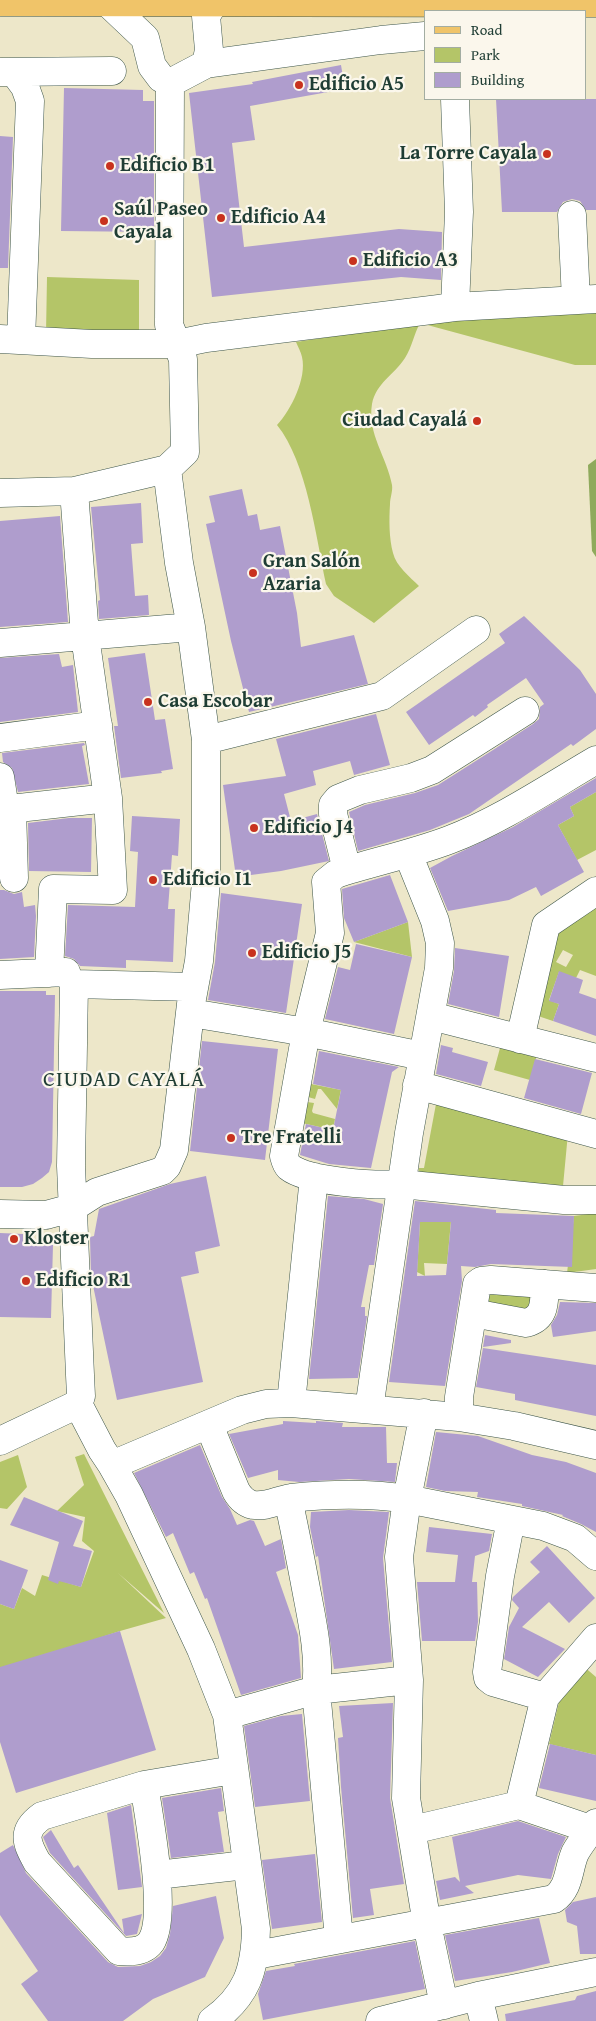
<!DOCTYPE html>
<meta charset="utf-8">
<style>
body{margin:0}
#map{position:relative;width:596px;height:2021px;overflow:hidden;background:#ede7c9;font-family:"Gentium Book Plus",serif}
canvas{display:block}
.legend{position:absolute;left:424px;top:10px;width:162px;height:90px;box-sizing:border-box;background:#fbf7ec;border:1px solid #a3ada2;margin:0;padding:6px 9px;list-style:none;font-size:15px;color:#1f3d34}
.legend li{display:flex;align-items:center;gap:10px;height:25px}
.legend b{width:25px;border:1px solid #a3ada2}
</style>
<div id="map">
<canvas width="596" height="2021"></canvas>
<ul class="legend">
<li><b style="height:6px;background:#f0c469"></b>Road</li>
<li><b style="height:14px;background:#b4c568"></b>Park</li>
<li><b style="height:14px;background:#af9dcd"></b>Building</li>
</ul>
</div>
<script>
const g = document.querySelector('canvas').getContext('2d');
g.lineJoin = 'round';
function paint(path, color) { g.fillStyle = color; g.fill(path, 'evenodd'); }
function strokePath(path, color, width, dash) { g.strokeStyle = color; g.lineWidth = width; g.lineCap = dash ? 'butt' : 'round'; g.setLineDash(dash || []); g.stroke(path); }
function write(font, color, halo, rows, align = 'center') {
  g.font = font + ' "Gentium Book Plus",serif'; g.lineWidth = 4.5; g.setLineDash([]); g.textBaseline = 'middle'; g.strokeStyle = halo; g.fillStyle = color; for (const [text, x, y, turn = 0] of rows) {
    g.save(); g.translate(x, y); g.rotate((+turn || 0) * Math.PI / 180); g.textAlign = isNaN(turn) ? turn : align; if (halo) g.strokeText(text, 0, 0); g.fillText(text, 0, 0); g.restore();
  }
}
const green = new Path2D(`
 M 47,277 L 139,280 L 139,335 L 46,334 Z
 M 596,313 L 596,365 L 575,365 L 420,323 C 414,334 412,347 405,358 C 394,375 376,383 372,404 C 367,434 387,457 392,485 C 393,491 390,498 390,504 C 389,520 389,538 393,553 C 396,566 410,577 419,586 L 374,623 L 334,596 L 326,584 C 316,537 307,462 277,425 C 291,410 307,378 302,357 C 301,352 298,347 296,342 L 420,323 Z
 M 596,792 L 596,850 L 577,860 L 558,825 L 574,816 L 570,807 Z
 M 596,907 L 596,976 L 580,970 L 576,978 L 559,972 L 549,1000 L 559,1004 L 553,1021 L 538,1016 L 548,933 ZM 563,950 L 573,955 L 566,967 L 556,962 Z
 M 408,922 L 412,957 L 354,942 Z
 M 503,1037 L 539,1047 L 530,1080 L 494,1070 Z
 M 311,1084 L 341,1090 L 337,1109 L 321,1089 L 318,1089 L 315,1099 L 308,1097 Z
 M 429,1097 L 568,1133 L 563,1186 L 418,1178 L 419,1168 L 424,1168 L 436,1104 L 428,1103 Z
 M 307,1102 L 314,1103 L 312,1111 L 313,1113 L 335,1119 L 333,1130 L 302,1123 Z
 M 596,1213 L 596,1269 L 567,1273 L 574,1216 Z
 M 451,1221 L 447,1264 L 424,1263 L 425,1276 L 417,1272 L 420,1222 Z
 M 489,1289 L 539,1293 L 533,1313 L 482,1309 Z
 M 84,1454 L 164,1613 L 118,1573 L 166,1618 L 120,1631 L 0,1671 L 0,1604 L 14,1609 L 22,1588 L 35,1596 L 42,1575 L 81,1587 L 94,1551 L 82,1541 L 85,1517 L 57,1511 L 84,1485 L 75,1457 Z
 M 18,1455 L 27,1487 L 7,1509 L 0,1508 L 0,1462 Z
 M 582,1665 L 596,1677 L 596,1755 L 549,1744 L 559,1702 Z`);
const forest = new Path2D(`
 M 596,459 L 596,557 L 592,551 L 588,465 Z`);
const building = new Path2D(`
 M 341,65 L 345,89 L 250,106 L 255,140 L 232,143 L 244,247 L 399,229 L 442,232 L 441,280 L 401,277 L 212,297 L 189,93 L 253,84 L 252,82 Z
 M 64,88 L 143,90 L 143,101 L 154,101 L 154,232 L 61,231 Z
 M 496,99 L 596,99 L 596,210 L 586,210 L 580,201 L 572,199 L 563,202 L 557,212 L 502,212 Z
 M 0,136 L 13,137 L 8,268 L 0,268 Z
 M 242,489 L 248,516 L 257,514 L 260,530 L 280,526 L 297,613 L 301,647 L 354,635 L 368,684 L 249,712 L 231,641 L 206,524 L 215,522 L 209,496 Z
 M 141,503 L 143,543 L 131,544 L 135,596 L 148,595 L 149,615 L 99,619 L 98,601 L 100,600 L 91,507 Z
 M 60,516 L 68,622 L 0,627 L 0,521 Z
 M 524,616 L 580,670 L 596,694 L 596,729 L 573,746 L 571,744 L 469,814 L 430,830 L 358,851 L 349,812 L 365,805 L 415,793 L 438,785 L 493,750 L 533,724 L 539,719 L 540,707 L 544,704 L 526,678 L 487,705 L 488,707 L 475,717 L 473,715 L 429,745 L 406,712 L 505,643 L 499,634 Z
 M 145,653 L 155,720 L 165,719 L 173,769 L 161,771 L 162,773 L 121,778 L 114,726 L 118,726 L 108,658 Z
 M 59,654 L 62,667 L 73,665 L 78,712 L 0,722 L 0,658 Z
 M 376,714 L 390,765 L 354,775 L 350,761 L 313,771 L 316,785 L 284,794 L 291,821 L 317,814 L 329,861 L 281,871 L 236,877 L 223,785 L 286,776 L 276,739 Z
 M 84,743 L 85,745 L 82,746 L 89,784 L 18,792 L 12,768 L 3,762 L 2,753 Z
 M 596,778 L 596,792 L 570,807 L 574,816 L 558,825 L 584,872 L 541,896 L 536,887 L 509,900 L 448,911 L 430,868 L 452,856 L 513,827 Z
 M 132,816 L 180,819 L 178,856 L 172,855 L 168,909 L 175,909 L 173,962 L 126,960 L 126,968 L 80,966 L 74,959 L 65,956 L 68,905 L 135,907 L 138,852 L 130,851 Z
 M 69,818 L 92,818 L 91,872 L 29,871 L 28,823 Z
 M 390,875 L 408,922 L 354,942 L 344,918 L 342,889 Z
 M 0,890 L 4,890 L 14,894 L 22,892 L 24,907 L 35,905 L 36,916 L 34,957 L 0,959 Z
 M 221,893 L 302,904 L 286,1013 L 208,1000 L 215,962 Z
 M 356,944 L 412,957 L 394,1034 L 325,1019 L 338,967 L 350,970 Z
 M 455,948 L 509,956 L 499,1017 L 448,1004 L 454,971 Z
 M 559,971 L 583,980 L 579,993 L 596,999 L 596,1036 L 553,1021 L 559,1004 L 549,1001 Z
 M 0,991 L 46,991 L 46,995 L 55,995 L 52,1162 L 49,1172 L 42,1178 L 33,1184 L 22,1187 L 0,1187 Z
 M 202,1041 L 278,1049 L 265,1160 L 190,1151 Z
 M 441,1045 L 453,1048 L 452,1052 L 488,1062 L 481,1086 L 436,1074 Z
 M 319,1051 L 399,1067 L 392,1072 L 371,1168 L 329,1164 L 300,1155 L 306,1124 L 333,1130 L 341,1090 L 313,1084 Z
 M 535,1059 L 592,1073 L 581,1114 L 524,1098 Z
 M 206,1176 L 220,1246 L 195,1252 L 199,1273 L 181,1277 L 203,1382 L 117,1400 L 91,1276 L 90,1237 L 94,1236 L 99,1209 L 170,1184 Z
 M 328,1196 L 364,1199 L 383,1204 L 374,1265 L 369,1265 L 361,1307 L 365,1307 L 365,1316 L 367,1316 L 358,1378 L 309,1379 Z
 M 415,1201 L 496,1210 L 496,1213 L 574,1216 L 572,1267 L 491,1264 L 475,1267 L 461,1266 L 462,1281 L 445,1386 L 389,1382 ZM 420,1222 L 451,1222 L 446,1275 L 417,1276 Z
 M 0,1233 L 23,1234 L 23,1245 L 53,1245 L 51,1318 L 0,1317 Z
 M 560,1302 L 596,1303 L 596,1331 L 553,1337 L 551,1325 L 557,1315 Z
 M 485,1335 L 511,1340 L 511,1343 L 483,1347 Z
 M 483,1348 L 596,1365 L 596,1416 L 515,1400 L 515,1394 L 476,1387 Z
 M 283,1421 L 316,1423 L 316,1421 L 343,1423 L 342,1427 L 386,1427 L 387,1463 L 397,1463 L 395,1482 L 349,1479 L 299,1482 L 278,1480 L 278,1470 L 248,1478 L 229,1434 L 283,1424 Z
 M 436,1432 L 478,1436 L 532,1455 L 566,1462 L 596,1473 L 596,1532 L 581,1524 L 562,1516 L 563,1515 L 522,1506 L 522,1504 L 477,1497 L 478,1492 L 445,1491 L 426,1487 Z
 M 200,1445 L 222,1497 L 230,1509 L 237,1525 L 250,1520 L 254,1521 L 265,1546 L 281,1539 L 286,1568 L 276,1572 L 298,1635 L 301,1678 L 241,1695 L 207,1598 L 205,1599 L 194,1572 L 190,1574 L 173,1533 L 166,1537 L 134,1473 Z
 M 24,1497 L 83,1521 L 73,1546 L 92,1551 L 81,1587 L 59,1581 L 58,1584 L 48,1580 L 59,1542 L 10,1525 Z
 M 349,1510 L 389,1512 L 383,1558 L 392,1662 L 334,1669 L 318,1556 L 316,1557 L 310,1527 L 311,1512 Z
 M 429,1527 L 492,1534 L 489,1551 L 475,1556 L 472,1582 L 477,1582 L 478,1622 L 475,1641 L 422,1641 L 417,1582 L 455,1582 L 458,1555 L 426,1552 Z
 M 547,1546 L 595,1598 L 569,1623 L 549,1602 L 522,1627 L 565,1649 L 538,1677 L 504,1659 L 509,1627 L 519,1608 L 512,1600 L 513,1597 L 540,1572 L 530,1562 Z
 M 0,1560 L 28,1570 L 14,1609 L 0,1604 Z
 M 120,1631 L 156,1750 L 16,1793 L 0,1742 L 0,1667 Z
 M 393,1703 L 390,1798 L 404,1884 L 370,1889 L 374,1915 L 353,1918 L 341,1787 L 338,1738 L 343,1737 L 339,1706 Z
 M 302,1714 L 310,1801 L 255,1807 L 244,1726 L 281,1716 Z
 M 550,1744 L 596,1755 L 596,1801 L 539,1788 Z
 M 221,1788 L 224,1811 L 218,1812 L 224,1852 L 171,1858 L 162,1798 Z
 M 131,1805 L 142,1887 L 118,1890 L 107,1813 Z
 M 518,1821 L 566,1837 L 558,1854 L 551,1879 L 518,1875 L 465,1886 L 474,1893 L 440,1900 L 436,1881 L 455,1877 L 460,1882 L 452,1837 Z
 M 51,1830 L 74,1868 L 78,1865 L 124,1933 L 122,1919 L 142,1914 L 137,1934 L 126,1936 L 50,1853 L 43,1837 Z
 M 13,1845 L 26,1873 L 108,1962 L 118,1967 L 140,1966 L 151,1962 L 160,1956 L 166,1948 L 170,1934 L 173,1906 L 216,1896 L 224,1938 L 205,1977 L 153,1999 L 123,2021 L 48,2021 L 21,1984 L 38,1971 L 0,1915 L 0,1853 Z
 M 315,1854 L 322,1922 L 272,1929 L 262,1860 Z
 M 596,1897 L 596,1954 L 580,1954 L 577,1926 L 567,1922 L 565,1910 L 573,1902 Z
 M 539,1918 L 550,1963 L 512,1972 L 455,1981 L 445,1935 Z
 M 415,1941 L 425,1989 L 263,2020 L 258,1994 L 266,1971 L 295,1966 L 294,1964 Z
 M 596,1991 L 596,2021 L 506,2021 L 505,2014 L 575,2000 L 577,1996 Z`);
const minor = new Path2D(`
 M 107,2 L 145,38 L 152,66 L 161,78 L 170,83
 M 206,64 L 209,50 L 206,16 L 214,3
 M 0,72 L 112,71
 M 14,72 L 25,87 L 30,101 L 21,340
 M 170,83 L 206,64 L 381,40 L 425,36
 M 572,215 L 576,300
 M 455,307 L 459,212 L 455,99
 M 0,339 L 92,344 L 177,344 L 206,338 L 455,307 L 596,299
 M 0,493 L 74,491 L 167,469
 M 0,643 L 191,627
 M 0,738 L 98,725
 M 206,740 L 382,696 L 476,630
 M 596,760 C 548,788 501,820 449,840 C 412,854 373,862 336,874 L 326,882 L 330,933 L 306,1032 L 284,1156 C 285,1160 286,1164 289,1167 C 308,1182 376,1186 401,1184 L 564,1200 L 596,1200
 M 0,777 L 5,809
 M 12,809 L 14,878
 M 0,810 L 108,798
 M 347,870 L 333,814 L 333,805 L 338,799 L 360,790 L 411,778 L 432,770 L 525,711
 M 49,973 L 53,889 L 113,890 L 108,798 L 85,636 L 74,491
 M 0,975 L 66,972 L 67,975
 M 194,987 L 74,984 L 71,1166 L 80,1375 L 81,1396 L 78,1404 L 102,1450 L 112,1465 L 129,1495 L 201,1649 L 227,1715 L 256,1929 C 255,1970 247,1996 212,2021
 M 191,1013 L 306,1032 L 422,1056
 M 431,1016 L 596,1058
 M 520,1039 L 546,925 L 596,891
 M 417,1085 L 596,1134
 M 0,1214 L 46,1215 L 72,1208 L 97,1192 L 162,1171 L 167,1166 L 174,1150 L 191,1004 L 199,961 L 206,882 L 206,740 L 191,627 L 179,563 L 167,469 L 185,452 L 183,359 L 169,325 L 170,83
 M 473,1313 L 526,1323 C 546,1318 544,1302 545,1284
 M 291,1403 L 314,1177
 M 369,1409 L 409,1133 L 439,968 L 440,943 L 435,921 L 408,854
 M 424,1413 L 407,1499 L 399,1557 L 409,1680 L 406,1798 L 427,1924 L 444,2005
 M 459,1417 L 459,1397 L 477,1284 L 481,1281 L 491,1280 L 596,1288
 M 209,1425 L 236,1491 C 240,1498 245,1503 253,1505 C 267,1507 278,1500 291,1498 C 329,1494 369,1493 407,1499 L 543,1526 L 575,1538 L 596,1556
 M 0,1441 L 78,1404
 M 112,1465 L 242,1410 L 266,1404 L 291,1403 L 459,1417 L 514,1426 L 596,1445
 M 288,1499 C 295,1530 301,1562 307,1594 C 313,1625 320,1658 316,1690 L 339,1939
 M 511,1520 L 500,1576 L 487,1672 L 488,1678 L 493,1682 L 545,1697
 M 227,1715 L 316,1690 L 409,1680
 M 144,1785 C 149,1817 168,1916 151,1942 C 144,1952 129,1952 119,1951 L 37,1862 C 26,1842 21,1831 42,1816 Z
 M 144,1785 L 233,1770
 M 519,1805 L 545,1697 L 596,1638
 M 412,1830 L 519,1805 L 596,1831
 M 157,1875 L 246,1865
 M 256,1955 L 554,1899 C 570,1888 568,1869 575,1853 C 581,1842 589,1833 596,1823
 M 478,1996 L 484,2021
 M 380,2021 L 478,1996 L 596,1972`);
const major = new Path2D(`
 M 0,2 L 596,3`);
const markers = [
 [299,85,5,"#c8321e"],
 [547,154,5,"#c8321e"],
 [110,166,5,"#c8321e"],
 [221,218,5,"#c8321e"],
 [104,221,5,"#c8321e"],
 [353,261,5,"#c8321e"],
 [477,421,5,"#c8321e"],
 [253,573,5,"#c8321e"],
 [148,702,5,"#c8321e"],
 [254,828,5,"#c8321e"],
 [153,880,5,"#c8321e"],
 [252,953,5,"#c8321e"],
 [231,1138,5,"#c8321e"],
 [14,1239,5,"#c8321e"],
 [26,1281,5,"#c8321e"]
];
const poiNames = [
 ["Edificio A5",309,85],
 ["La Torre Cayala",537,154,"right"],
 ["Edificio B1",120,166],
 ["Saúl Paseo",114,210],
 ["Cayala",114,233],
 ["Edificio A4",231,218],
 ["Edificio A3",363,261],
 ["Ciudad Cayalá",467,421,"right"],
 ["Gran Salón",263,562],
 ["Azaria",263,585],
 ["Casa Escobar",158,702],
 ["Edificio J4",264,828],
 ["Edificio I1",163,880],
 ["Edificio J5",262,953],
 ["Tre Fratelli",241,1138],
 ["Kloster",24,1239],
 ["Edificio R1",36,1281]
];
const quarterNames = [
 ["CIUDAD CAYALÁ",124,1080]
];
paint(green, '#b4c568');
paint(forest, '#8faa5c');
paint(building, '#af9dcd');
strokePath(minor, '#3e564a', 29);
strokePath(major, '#3e564a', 29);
strokePath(minor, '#fff', 28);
strokePath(major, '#f0c469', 28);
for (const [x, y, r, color] of markers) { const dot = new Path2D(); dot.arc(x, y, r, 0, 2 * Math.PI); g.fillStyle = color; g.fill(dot); strokePath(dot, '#fbf7ec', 2); }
write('bold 20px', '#1f3d34', '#fbf7ec', poiNames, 'left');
g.letterSpacing = '1px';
write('22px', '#1f3d34', '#fbf7ec', quarterNames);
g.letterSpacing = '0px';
</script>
